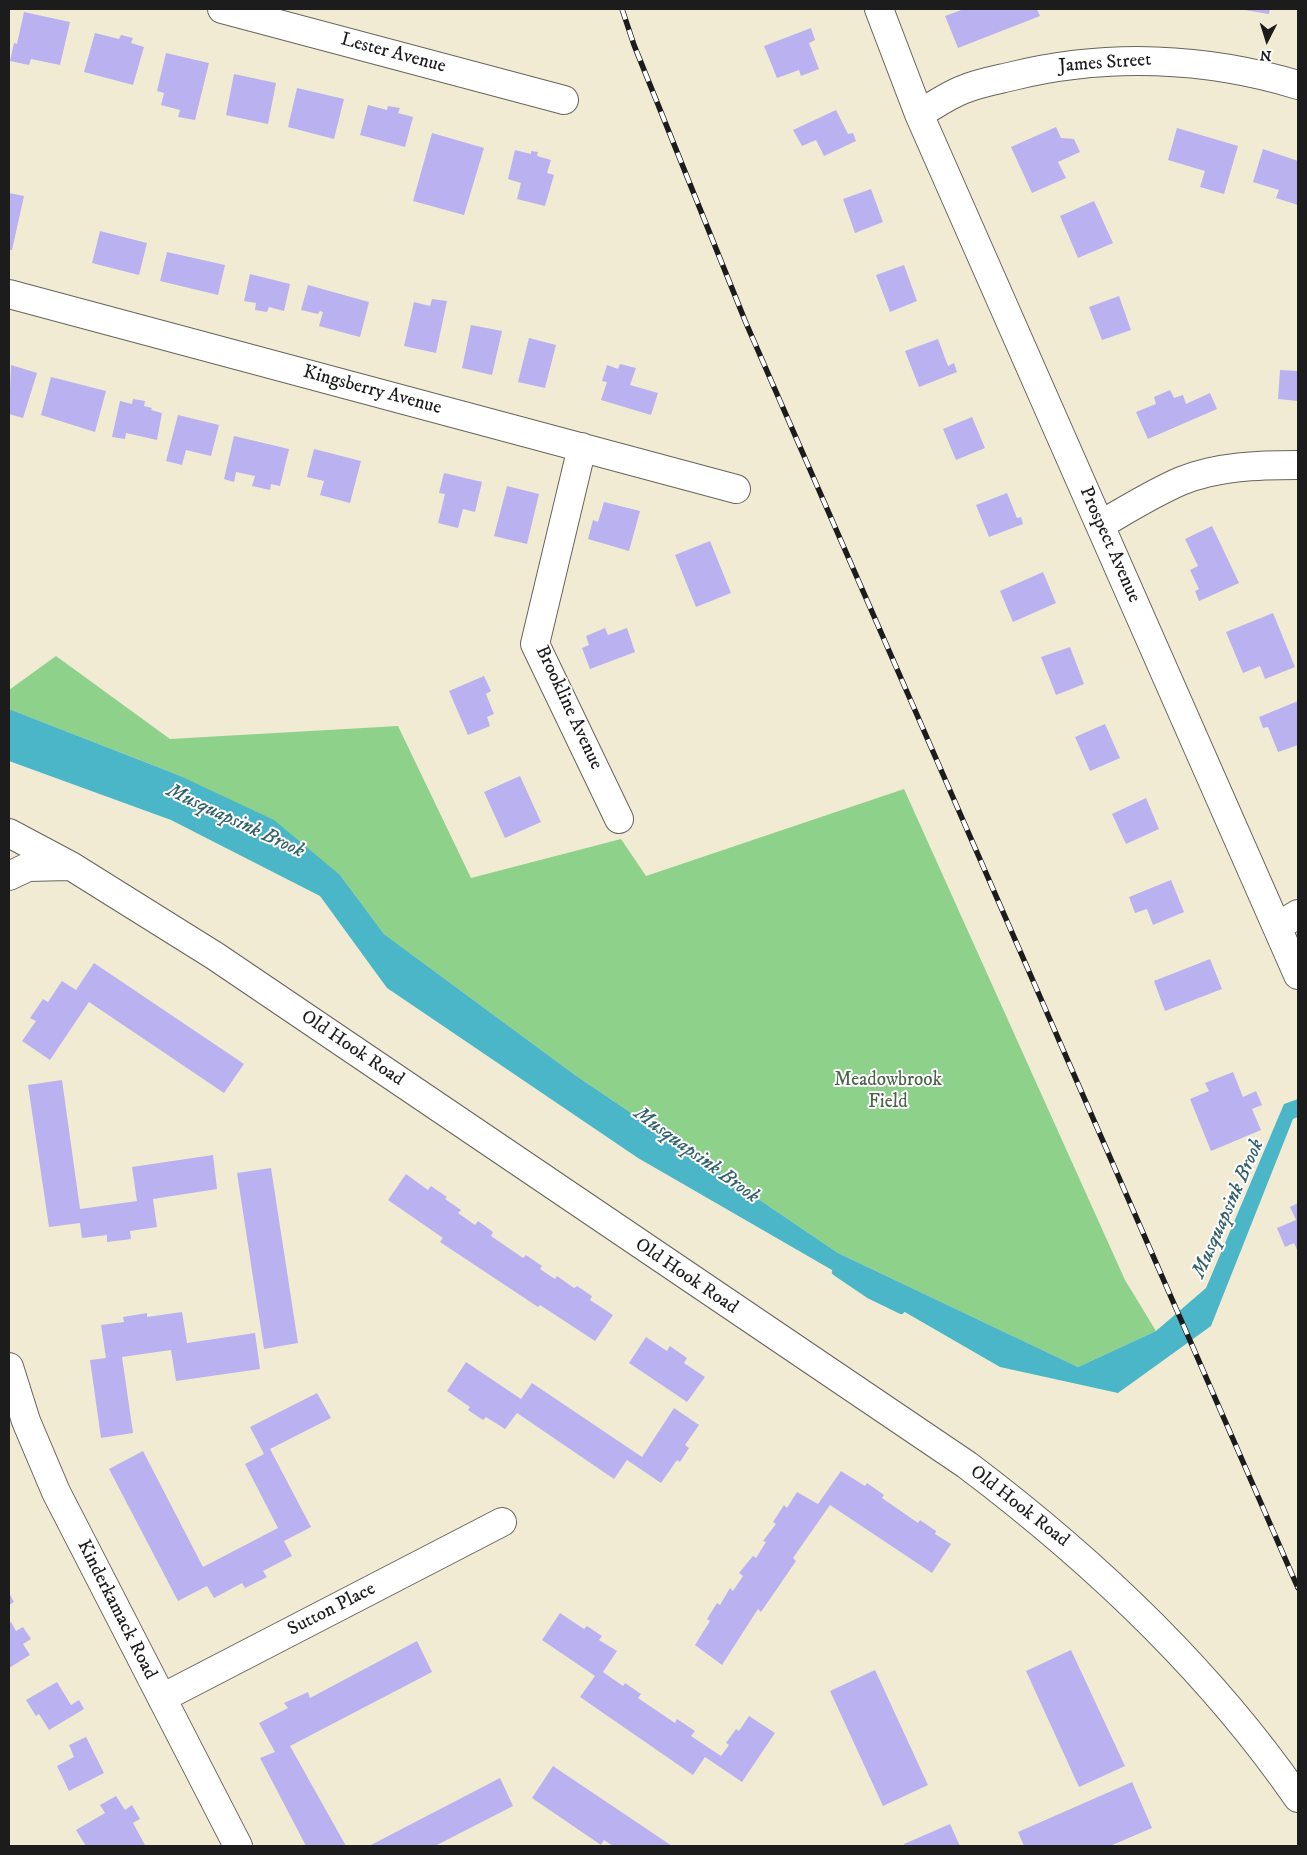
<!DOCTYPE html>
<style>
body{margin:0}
#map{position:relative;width:1307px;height:1855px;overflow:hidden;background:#f2ebd4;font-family:"IM FELL DW Pica",serif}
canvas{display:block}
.frame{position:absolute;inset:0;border:10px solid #1c1c1c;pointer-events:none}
.north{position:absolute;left:1242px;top:15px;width:50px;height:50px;-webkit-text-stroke:4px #fff;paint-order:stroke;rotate:185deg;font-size:14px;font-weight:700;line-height:20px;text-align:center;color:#1c1c1c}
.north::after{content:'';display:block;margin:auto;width:18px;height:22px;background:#1c1c1c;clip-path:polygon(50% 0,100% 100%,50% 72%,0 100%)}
</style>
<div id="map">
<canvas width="1307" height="1855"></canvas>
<div class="frame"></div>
<div class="north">N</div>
</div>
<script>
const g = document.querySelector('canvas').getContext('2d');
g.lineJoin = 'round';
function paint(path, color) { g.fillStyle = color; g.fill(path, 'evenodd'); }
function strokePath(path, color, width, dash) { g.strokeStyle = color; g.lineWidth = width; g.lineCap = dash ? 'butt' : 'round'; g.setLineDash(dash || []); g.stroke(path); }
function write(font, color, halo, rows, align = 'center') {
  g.font = font + ' "IM FELL DW Pica",serif'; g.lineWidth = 4; g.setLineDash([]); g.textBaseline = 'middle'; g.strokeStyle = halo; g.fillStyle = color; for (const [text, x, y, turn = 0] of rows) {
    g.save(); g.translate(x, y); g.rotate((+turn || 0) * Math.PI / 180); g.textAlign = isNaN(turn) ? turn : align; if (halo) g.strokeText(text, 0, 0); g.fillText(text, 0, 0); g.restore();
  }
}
const green = new Path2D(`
 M 56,656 L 170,739 L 398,726 L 471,878 L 621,839 L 646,876 L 904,789 L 1125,1280 L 1156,1331 L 1078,1367 L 838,1253 L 575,1075 L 384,934 L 340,875 L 178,775 L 9,709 L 9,690 Z`);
const water = new Path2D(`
 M 9,709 L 178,775 L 274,820 L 340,875 L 384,934 L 575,1075 L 838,1253 L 1078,1367 L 1156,1331 L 1206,1288 L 1284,1104 L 1298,1099 L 1298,1117 L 1293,1119 L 1211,1326 L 1118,1393 L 1000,1367 L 638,1158 L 387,988 L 320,896 L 171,820 L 9,761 Z`);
const stream = new Path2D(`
 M 836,1272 L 870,1295 L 901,1310`);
const building = new Path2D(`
 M 964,9 L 1037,9 L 1040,16 L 958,48 L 945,16 Z
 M 1238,9 L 1270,9 L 1269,14 Z
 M 24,12 L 70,22 L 60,65 L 31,59 L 29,65 L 10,61 L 14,43 L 17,44 Z
 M 811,28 L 815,40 L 809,43 L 819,69 L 801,76 L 799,70 L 777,78 L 764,46 Z
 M 95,33 L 119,39 L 121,35 L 133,38 L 131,43 L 144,47 L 133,85 L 84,72 Z
 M 166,53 L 209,63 L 195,120 L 178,117 L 180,110 L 161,105 L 164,93 L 157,91 Z
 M 234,74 L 276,83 L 268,124 L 226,115 Z
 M 297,88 L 344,99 L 334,139 L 288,127 Z
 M 368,105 L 387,110 L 388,106 L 400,108 L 398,113 L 413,117 L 405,147 L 360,135 Z
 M 836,110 L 848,134 L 853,133 L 856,141 L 824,156 L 816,140 L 802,146 L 793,130 Z
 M 1056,127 L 1061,138 L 1074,139 L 1080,152 L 1058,162 L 1066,178 L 1032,193 L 1011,147 Z
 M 1177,128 L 1238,146 L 1224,194 L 1200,187 L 1205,171 L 1168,160 Z
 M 432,133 L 484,148 L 464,215 L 413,201 Z
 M 1263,149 L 1298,161 L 1298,205 L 1276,198 L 1279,190 L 1253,182 Z
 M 515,150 L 531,154 L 531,151 L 538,152 L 537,156 L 551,160 L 547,173 L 554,175 L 545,206 L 517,199 L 521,183 L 508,179 Z
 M 871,189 L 883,222 L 855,233 L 843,199 Z
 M 9,193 L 24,196 L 12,250 L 9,250 Z
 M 1094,201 L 1113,243 L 1078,258 L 1060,216 Z
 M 100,231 L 147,243 L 139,275 L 92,263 Z
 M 167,252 L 225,265 L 218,295 L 160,281 Z
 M 904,265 L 917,301 L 890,312 L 876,275 Z
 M 250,274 L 290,284 L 284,311 L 269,307 L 267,312 L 255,310 L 256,303 L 244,301 Z
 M 308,285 L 369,302 L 360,337 L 319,326 L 323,312 L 320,311 L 318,314 L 301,310 Z
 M 1119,296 L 1131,330 L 1102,340 L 1089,307 Z
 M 432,299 L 447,301 L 436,353 L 404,346 L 414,302 L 430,306 Z
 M 471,325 L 502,331 L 492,375 L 462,368 Z
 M 529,338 L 556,345 L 545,388 L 518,382 Z
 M 938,339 L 948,366 L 954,363 L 957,372 L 919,387 L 905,351 Z
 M 620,364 L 636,368 L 630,385 L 658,393 L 651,415 L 601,400 L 607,382 L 602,381 L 607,365 L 618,369 Z
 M 11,365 L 37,373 L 23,418 L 9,414 Z
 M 1280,370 L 1298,371 L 1298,401 L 1278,399 Z
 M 51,377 L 106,391 L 95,432 L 41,415 Z
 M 1170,390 L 1174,398 L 1183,395 L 1186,404 L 1210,393 L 1217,409 L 1148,439 L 1136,412 L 1156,404 L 1154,397 Z
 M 133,399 L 145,401 L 144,406 L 152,408 L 151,410 L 162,413 L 157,440 L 126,433 L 125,439 L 112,437 L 120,401 L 132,404 Z
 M 178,415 L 219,425 L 211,456 L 186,450 L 182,465 L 166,461 Z
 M 972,417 L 985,448 L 956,460 L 943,429 Z
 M 234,436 L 289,449 L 280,486 L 271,484 L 270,490 L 252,486 L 255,476 L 236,472 L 234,482 L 224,479 Z
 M 314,449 L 361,461 L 350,503 L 320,495 L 324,481 L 307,477 Z
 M 444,473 L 482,482 L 475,512 L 463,509 L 458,528 L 438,523 L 445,494 L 439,493 Z
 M 507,486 L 539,494 L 527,544 L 494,536 Z
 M 1007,493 L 1017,518 L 1021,517 L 1023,524 L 989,537 L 976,505 Z
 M 604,502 L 640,511 L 629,551 L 588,539 L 593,520 L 598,522 Z
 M 1212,526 L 1239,583 L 1199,601 L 1195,591 L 1199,589 L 1190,570 L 1198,566 L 1185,539 Z
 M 710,541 L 731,593 L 696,607 L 675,555 Z
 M 1043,572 L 1056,603 L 1013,622 L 1000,591 Z
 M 1273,613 L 1295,667 L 1265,679 L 1260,666 L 1243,673 L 1226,632 Z
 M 605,628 L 608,635 L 627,628 L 635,652 L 590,669 L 582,648 L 589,645 L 586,636 Z
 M 1070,647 L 1084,684 L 1056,695 L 1041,657 Z
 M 484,676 L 491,691 L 486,694 L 494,714 L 487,717 L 490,726 L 468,735 L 449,691 Z
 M 1298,701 L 1298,745 L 1278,752 L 1268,727 L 1263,728 L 1259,717 Z
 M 1105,724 L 1120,758 L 1090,771 L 1075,737 Z
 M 520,776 L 541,822 L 505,838 L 484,792 Z
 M 1146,798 L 1159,829 L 1126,844 L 1112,814 Z
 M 1171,880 L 1184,912 L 1153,925 L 1147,909 L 1135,913 L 1129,897 Z
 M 1210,959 L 1222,989 L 1165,1011 L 1154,981 Z
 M 94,963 L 244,1064 L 224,1093 L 89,1002 L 50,1060 L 22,1041 L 36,1021 L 30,1018 L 43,999 L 48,1002 L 62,981 L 76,990 Z
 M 1233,1072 L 1243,1097 L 1256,1091 L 1262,1105 L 1252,1109 L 1261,1130 L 1211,1151 L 1190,1099 L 1209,1091 L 1205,1083 Z
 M 62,1080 L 80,1209 L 137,1201 L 132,1167 L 213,1155 L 217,1189 L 153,1199 L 157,1227 L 130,1231 L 131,1239 L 107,1242 L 107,1235 L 82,1238 L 80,1223 L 49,1227 L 28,1085 Z
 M 271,1168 L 298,1343 L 264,1349 L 237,1173 Z
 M 406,1174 L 428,1190 L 431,1186 L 447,1197 L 445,1199 L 461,1210 L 458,1213 L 475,1225 L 478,1221 L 493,1232 L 491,1236 L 523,1258 L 526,1255 L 542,1266 L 540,1269 L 555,1279 L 557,1276 L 574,1288 L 577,1286 L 592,1296 L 590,1300 L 613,1315 L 595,1341 L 540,1305 L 538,1307 L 440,1242 L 443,1238 L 388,1200 Z
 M 1298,1203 L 1298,1252 L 1294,1243 L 1285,1247 L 1277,1228 L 1296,1220 L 1290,1207 Z
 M 182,1312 L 187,1343 L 255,1333 L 260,1369 L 176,1381 L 171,1350 L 122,1357 L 133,1433 L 101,1438 L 90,1360 L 106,1358 L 101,1325 L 124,1322 L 123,1317 L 147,1313 L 147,1317 Z
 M 646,1337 L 667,1351 L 670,1346 L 687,1358 L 684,1363 L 705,1377 L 687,1402 L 629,1363 Z
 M 466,1362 L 521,1399 L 532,1383 L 642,1457 L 674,1408 L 699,1425 L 685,1445 L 689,1448 L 680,1462 L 677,1460 L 661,1483 L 627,1460 L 614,1479 L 517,1413 L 505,1429 L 486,1417 L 483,1420 L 468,1410 L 470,1407 L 447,1391 Z
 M 317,1393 L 331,1418 L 270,1449 L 311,1527 L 284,1541 L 292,1556 L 263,1571 L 267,1577 L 245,1588 L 242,1583 L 214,1598 L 207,1586 L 178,1601 L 109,1469 L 143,1451 L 203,1567 L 278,1528 L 245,1464 L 264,1454 L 250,1427 Z
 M 841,1471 L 865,1486 L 867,1483 L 884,1495 L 882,1498 L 918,1523 L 920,1520 L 936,1531 L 935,1534 L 951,1544 L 932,1573 L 830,1505 L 793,1558 L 796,1561 L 761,1612 L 758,1609 L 722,1665 L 695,1645 L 710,1621 L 707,1619 L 717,1603 L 720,1605 L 730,1588 L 733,1591 L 743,1576 L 739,1573 L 753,1556 L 756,1558 L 766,1542 L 763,1541 L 776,1524 L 773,1522 L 784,1505 L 787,1508 L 797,1492 L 818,1504 Z
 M 9,1593 L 14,1602 L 9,1605 Z
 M 560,1613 L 584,1629 L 587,1626 L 602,1636 L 599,1640 L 617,1651 L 603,1672 L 623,1686 L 625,1683 L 641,1694 L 638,1698 L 675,1723 L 677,1719 L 695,1731 L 691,1736 L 721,1756 L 729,1745 L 726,1743 L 736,1729 L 739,1731 L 749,1716 L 775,1733 L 742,1782 L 705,1757 L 693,1775 L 580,1697 L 595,1676 L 542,1640 Z
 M 11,1622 L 16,1631 L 23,1627 L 31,1639 L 23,1644 L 30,1655 L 9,1668 L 9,1623 Z
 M 417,1641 L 432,1672 L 290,1746 L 346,1846 L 306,1846 L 260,1758 L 275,1752 L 259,1723 L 288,1708 L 284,1703 L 308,1692 L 310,1698 Z
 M 1071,1650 L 1125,1766 L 1079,1787 L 1026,1671 Z
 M 875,1670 L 928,1785 L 883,1806 L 830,1691 Z
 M 57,1682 L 71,1705 L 79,1700 L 84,1709 L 49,1730 L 39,1714 L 36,1716 L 26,1700 Z
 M 86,1737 L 104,1773 L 69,1791 L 57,1766 L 74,1757 L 69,1745 Z
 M 553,1766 L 672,1846 L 613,1846 L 604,1840 L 601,1845 L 532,1798 Z
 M 500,1778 L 513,1806 L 435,1846 L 369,1846 Z
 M 1132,1782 L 1152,1828 L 1110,1846 L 1024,1846 L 1018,1832 Z
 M 116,1796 L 125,1810 L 132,1805 L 140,1819 L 133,1823 L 145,1845 L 86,1846 L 76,1830 L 105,1813 L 100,1805 Z
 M 950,1824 L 960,1846 L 905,1846 L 904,1844 Z`);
const minor = new Path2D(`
 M 222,9 L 564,100
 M 879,9 L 919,114 L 1298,975
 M 919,114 C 933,106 947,96 962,90 C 978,83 996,80 1013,76 C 1107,53 1206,57 1298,85
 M 9,294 L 736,489
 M 582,447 L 535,644 L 619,819
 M 1100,525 C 1126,510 1153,493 1181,481 C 1218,466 1259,465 1298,465
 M 1277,927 L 1298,914
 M 162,1698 L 502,1522`);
const major = new Path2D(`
 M 9,833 L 71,866 L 215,956 L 967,1465 C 1093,1560 1208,1668 1298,1798
 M 9,876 L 28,867 L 68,866
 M 9,1367 L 26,1421 L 56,1492 L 238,1846`);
const rail = new Path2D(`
 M 622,9 L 634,45 L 746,323 L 1298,1588`);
const streetNames = [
 ["Lester Avenue",393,54,15],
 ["James Street",1105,64,-4],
 ["Kingsberry Avenue",372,391,15],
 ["Prospect Avenue",1109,545,66],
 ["Brookline Avenue",568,708,65],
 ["Old Hook Road",352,1049,34],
 ["Old Hook Road",686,1277,34],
 ["Old Hook Road",1019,1507,38],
 ["Kinderkamack Road",116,1610,63],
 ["Sutton Place",332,1610,-27]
];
const parkNames = [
 ["Meadowbrook",888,1081],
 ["Field",888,1103]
];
const waterNames = [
 ["Musquapsink Brook",235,822,25],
 ["Musquapsink Brook",696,1156,36],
 ["Musquapsink Brook",1229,1209,-66]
];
paint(green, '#8ed18a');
paint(water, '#4bb6c8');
strokePath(stream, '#4bb6c8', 8);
paint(building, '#bab1f0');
strokePath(minor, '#67645c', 30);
strokePath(major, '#67645c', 30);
strokePath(minor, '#fff', 28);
strokePath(major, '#fff', 28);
strokePath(rail, '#1c1c1c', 5.5);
strokePath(rail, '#fff', 4, [11]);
write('19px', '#1c1c1c', '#fff', streetNames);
write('19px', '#4a6448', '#fff', parkNames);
write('italic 20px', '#316169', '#fff', waterNames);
</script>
